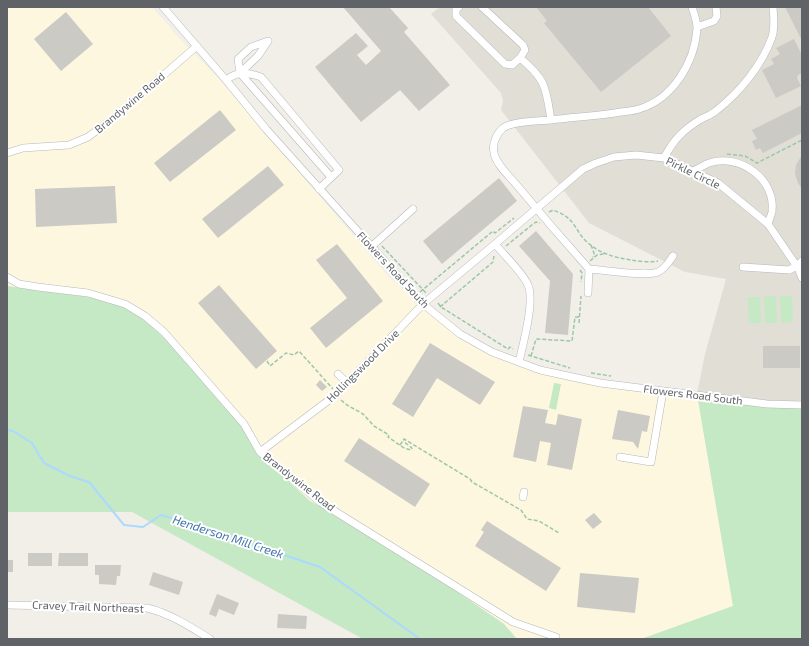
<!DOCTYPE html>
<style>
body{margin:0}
#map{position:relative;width:809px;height:646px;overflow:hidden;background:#f1efe8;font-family:"Exo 2",sans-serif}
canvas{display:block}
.frame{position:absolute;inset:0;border:8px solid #5f6368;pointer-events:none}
</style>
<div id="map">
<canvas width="809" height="646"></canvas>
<div class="frame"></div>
</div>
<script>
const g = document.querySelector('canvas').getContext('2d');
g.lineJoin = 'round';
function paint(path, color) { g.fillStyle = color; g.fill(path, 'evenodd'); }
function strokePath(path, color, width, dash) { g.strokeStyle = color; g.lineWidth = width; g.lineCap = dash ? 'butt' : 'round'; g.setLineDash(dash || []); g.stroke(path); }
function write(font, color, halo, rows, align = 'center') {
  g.font = font + ' "Exo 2",sans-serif'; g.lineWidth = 4; g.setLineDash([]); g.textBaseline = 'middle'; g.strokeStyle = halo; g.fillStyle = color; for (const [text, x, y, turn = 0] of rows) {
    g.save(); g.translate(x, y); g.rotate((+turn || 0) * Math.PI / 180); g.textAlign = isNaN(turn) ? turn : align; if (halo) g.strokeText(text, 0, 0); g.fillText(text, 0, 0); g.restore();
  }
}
const commercial = new Path2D(`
 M 7,7 L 152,7 L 179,38 L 219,79 L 389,277 L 442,323 L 525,368 L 697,394 L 733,606 L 641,639 L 517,639 L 504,624 L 376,536 L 310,501 L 269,463 L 194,368 L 157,331 L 128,306 L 96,298 L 7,286 Z`);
const education = new Path2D(`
 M 440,7 L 802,7 L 802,407 L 697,394 L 705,354 L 726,279 L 685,272 L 589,223 L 501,110 L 503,101 L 501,93 L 431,14 Z`);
const green = new Path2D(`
 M 7,286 L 96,298 L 128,306 L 157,331 L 194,368 L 244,426 L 269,463 L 310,501 L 376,536 L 504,624 L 517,639 L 363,639 L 132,512 L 7,512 Z
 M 776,296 L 777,323 L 765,323 L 764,297 Z
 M 780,296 L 792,296 L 793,322 L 781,323 Z
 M 748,297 L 760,297 L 761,323 L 749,323 Z
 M 554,383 L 561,384 L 556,410 L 549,408 Z
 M 697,394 L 802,407 L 802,639 L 641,639 L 733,606 Z`);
const stream = new Path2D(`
 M 7,430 L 13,431 L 32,443 L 44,463 L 70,476 L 89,482 L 124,525 L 143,527 L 161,515 L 204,528 L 320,567 L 420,639`);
const building = new Path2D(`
 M 343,7 L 389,7 L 408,28 L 404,32 L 450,85 L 419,111 L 400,90 L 361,122 L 315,67 L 356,33 L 368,46 L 357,55 L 366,65 L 381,51 Z
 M 536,7 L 648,7 L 671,36 L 601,92 L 544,23 L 547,21 Z
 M 785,7 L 802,7 L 802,41 Z
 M 66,12 L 93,44 L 61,71 L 34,39 Z
 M 794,39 L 802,55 L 802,73 L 798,75 L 797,78 L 801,86 L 776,98 L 762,70 L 774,64 L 771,59 L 780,54 L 776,48 Z
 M 802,105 L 802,133 L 763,153 L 760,148 L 756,150 L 752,141 L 757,139 L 752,130 Z
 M 220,110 L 236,130 L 170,182 L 154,163 Z
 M 802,155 L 802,189 L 798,183 L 795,174 L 796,165 Z
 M 268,166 L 284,185 L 218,238 L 202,219 Z
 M 499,178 L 517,201 L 442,264 L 423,241 Z
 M 115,186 L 117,223 L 36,227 L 35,189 Z
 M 536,231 L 573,274 L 568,335 L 545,333 L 550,281 L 519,246 Z
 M 337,244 L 383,301 L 326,348 L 310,328 L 347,298 L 316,260 Z
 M 219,285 L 277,351 L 256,369 L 198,303 Z
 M 430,343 L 495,382 L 480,405 L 437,378 L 413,417 L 392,404 Z
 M 763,346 L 800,346 L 800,368 L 763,368 Z
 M 320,380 L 327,387 L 322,391 L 316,385 Z
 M 523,406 L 548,410 L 545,423 L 556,425 L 558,414 L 582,419 L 572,470 L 547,465 L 551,443 L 540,441 L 536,462 L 513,457 Z
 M 618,410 L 650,416 L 647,432 L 642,431 L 638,449 L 633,442 L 612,439 Z
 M 359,438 L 430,484 L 415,507 L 344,461 Z
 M 594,513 L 602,522 L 593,529 L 585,520 Z
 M 487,521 L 561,568 L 546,591 L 475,546 L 484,532 L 481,530 Z
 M 28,553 L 52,553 L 52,566 L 28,566 Z
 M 59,553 L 88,553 L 88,566 L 58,566 Z
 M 7,560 L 13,560 L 13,572 L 7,572 Z
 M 95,565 L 121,565 L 120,576 L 117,576 L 116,585 L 99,584 L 99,575 L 95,575 Z
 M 153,572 L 183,582 L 179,595 L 149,585 Z
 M 580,573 L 639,578 L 635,613 L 577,607 Z
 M 217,594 L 239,603 L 234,615 L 219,609 L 216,617 L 209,614 Z
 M 278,614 L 307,616 L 306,629 L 277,628 Z`);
const path = new Path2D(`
 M 727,154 L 745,156 L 757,163 L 802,140
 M 549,212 L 553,210 C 569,216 571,220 580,234 C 592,251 611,257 631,260 C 639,261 650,263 658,261
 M 591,245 L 594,253 L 593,257
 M 382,246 L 426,293
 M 506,246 L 533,224 L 536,222 L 540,223
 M 590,261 L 597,255 L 604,254
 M 580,270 L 582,273 L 581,282
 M 420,292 L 493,231 L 495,233 L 514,218
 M 438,303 L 441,307 L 508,349 L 510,347 L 513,349
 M 440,307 L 493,262 L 494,256
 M 579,323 L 581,296
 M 528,355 L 570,368
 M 531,356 L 536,339 L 572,341 L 575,317 L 579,317
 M 267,361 L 270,366 L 286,353 L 294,355 L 299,351 L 333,389
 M 591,373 L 611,376
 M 341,400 L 347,405 L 363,414 L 374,426 L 389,435 L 388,437 L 404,448 L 411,450 L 412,448 L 403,441
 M 400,445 L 404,439 L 470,479 L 472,482 L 521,510 L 527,519 L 539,521 L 559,533`);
const minor = new Path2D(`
 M 163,7 L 226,80 L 266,129 L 423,304 L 460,334 L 492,352 L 540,370 L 600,383 L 767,404 L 802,405
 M 459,7 L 456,9 L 456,16 L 505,64 L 512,65 L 520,58 L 525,50 L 523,45 L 482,7
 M 697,27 L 714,21 L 717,16 L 716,7
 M 520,58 C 546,79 546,88 551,120 C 539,121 512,121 503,128 C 496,134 492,145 494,153 C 496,164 508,175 515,183 C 539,212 564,241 589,269 C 605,270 646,277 658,272 C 665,269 669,262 673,256
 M 240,73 L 258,56 L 268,41 L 251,47 L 238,59 L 240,73 L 331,177
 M 226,80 C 238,71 247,72 261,77 L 339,170 L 319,189
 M 551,120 C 574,117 598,116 621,112 C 627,111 634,111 639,109 C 673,99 695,62 697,28 C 697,21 694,13 692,7
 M 7,153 L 23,148 L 69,145 L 88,137 L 116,116 L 197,46
 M 664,158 C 674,139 683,130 701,119 C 707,116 713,114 717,110 C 740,92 762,65 772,37 C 775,28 774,17 773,7
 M 693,171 C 698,169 704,165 709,163 C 740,153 776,179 772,212 C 771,216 769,220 768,224
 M 371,247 L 413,209
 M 743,267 L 789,270 L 797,266 L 802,261
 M 7,277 L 19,284 L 38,287 L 88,293 L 125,304 L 145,316 L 164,332 L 244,424 L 260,452 L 320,502 L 513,622 L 556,637
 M 588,293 L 589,269
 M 519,362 C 523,344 535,301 528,285 C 523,273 504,255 495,244 L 583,169 L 596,163 L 614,157 L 636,155 L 664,158 L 718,183 L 768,224 L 798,268 L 802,278
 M 338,374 L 347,383
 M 260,452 L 337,394 L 423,304 L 495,244
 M 620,457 L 651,462 L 663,391
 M 523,497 L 524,492
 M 7,605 L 147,608 C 169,613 191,627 210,639`);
const streetNames = [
 ["Brandywine Road",130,103,-40],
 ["Pirkle Circle",693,173,26],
 ["Flowers Road South",393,270,47],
 ["Hollingswood Drive",363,366,-45],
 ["Flowers Road South",693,395,7],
 ["Brandywine Road",299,482,38],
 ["Cravey Trail Northeast",88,607,2]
];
const waterNames = [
 ["Henderson Mill Creek",228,537,18]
];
paint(commercial, '#fef7e0');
paint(education, '#e1ded6');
paint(green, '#c5e8c5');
strokePath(stream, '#aadaff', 2);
paint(building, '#cccac5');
strokePath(minor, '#b5b8bc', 8);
strokePath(path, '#9cc7a9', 1.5, [4, 2]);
strokePath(minor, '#fff', 7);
write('11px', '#5f6368', '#fff', streetNames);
write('italic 12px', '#4174aa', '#fff', waterNames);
</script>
